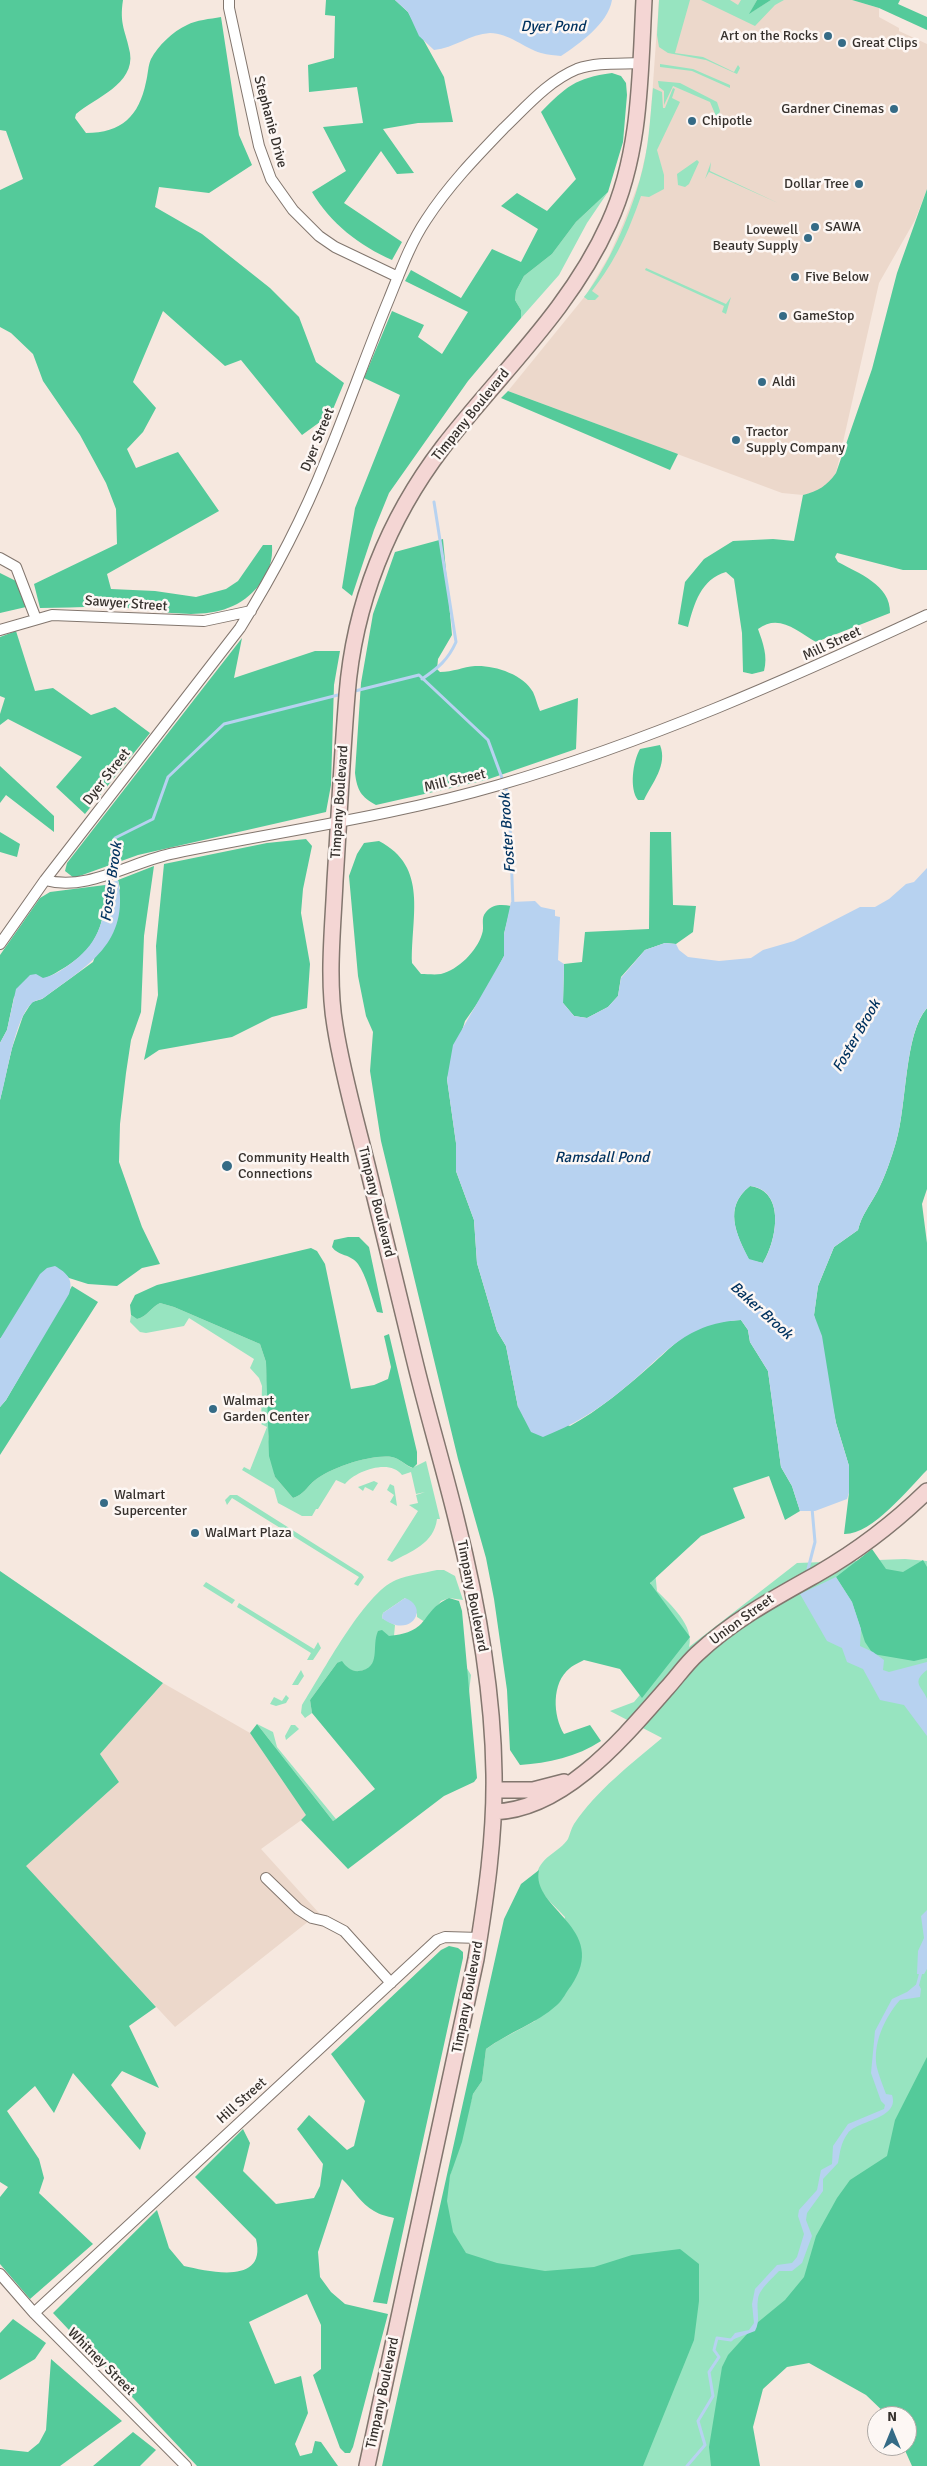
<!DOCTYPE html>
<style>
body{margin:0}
#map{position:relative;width:927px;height:2466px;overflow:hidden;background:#f6e8df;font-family:Signika,sans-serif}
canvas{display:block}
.north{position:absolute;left:867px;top:2406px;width:50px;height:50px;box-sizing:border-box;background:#fdf7f4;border:1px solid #ada8a4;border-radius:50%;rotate:0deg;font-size:14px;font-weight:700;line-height:20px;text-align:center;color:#36312d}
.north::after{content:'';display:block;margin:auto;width:18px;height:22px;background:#356b86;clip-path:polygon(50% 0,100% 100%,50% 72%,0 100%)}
</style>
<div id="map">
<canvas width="927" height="2466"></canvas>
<div class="north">N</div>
</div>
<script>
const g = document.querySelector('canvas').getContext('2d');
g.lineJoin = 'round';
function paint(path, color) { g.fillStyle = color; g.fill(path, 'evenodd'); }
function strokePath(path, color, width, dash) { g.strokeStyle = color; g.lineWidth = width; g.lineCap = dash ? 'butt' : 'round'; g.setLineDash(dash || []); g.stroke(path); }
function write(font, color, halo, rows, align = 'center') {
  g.font = font + ' Signika,sans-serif'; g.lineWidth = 5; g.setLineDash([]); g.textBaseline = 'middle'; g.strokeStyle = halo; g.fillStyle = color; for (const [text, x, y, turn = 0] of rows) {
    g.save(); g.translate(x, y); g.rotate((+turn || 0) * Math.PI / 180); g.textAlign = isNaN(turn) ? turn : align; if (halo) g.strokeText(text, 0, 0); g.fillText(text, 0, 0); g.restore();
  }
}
const built = new Path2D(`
 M 659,0 L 757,0 L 750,13 L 771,0 L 852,0 L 879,8 L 879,17 L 899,28 L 899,31 L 927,44 L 927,189 L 915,220 L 879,283 L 836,473 L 828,484 L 816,492 L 803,495 L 782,493 L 508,391 L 586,295 L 609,256 L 623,224 L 640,179 L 649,139 Z
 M 163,1683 L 250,1733 L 307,1816 L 261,1849 L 319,1913 L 175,2027 L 25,1866 L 119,1782 L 100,1754 Z`);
const green = new Path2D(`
 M 659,0 L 690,0 L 675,53 L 703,57 L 734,72 L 738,65 L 740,68 L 737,74 L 706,60 L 668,53 L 659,47 L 657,35 Z
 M 701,0 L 730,0 L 738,5 L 741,0 L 757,0 L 750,13 L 771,0 L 784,0 L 775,5 L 755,26 Z
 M 660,64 L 693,69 L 730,85 L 730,88 L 692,71 L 660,67 Z
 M 658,81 L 680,83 L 717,102 L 720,111 L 714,128 L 716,116 L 710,102 L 673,86 L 664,105 L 664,91 L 659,87 Z
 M 653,88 L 662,92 L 663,108 L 665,108 L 673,88 L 675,89 L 672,98 L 680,102 L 657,150 L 664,175 L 664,189 L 649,197 L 641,196 C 628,233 616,260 592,291 L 599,296 L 595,300 L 588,300 L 584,297 C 608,267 630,216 640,179 C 649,149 650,118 653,88 Z
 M 697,160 L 699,162 L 689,184 L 685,187 L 678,185 L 677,174 Z
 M 711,162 L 710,171 L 778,203 L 709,172 L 705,179 Z
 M 608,192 L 587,223 L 559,275 L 521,318 L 521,310 L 515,300 L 516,291 L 524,276 L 552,254 L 576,222 Z
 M 646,268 L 726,304 L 731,297 L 726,314 L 722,312 L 724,306 L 645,270 Z
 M 160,1303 L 174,1307 L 260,1344 L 266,1362 L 269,1416 L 268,1436 L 275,1477 L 293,1498 C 304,1494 306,1488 314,1481 C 330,1468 371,1454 392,1457 C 399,1458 405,1465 412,1468 L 426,1461 L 440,1519 L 437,1519 C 434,1544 411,1551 392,1562 L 387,1560 L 418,1511 L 409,1505 L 418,1503 L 416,1495 L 425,1492 L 416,1494 L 411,1472 L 402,1475 C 390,1458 355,1471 345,1484 L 336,1480 L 318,1509 L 316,1509 L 312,1516 L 302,1516 L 278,1503 L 274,1489 L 242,1470 L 244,1467 L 250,1470 L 267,1427 L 261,1424 L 262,1386 L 259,1378 L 250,1368 L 254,1359 L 189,1318 L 184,1326 L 146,1333 L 140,1332 L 130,1322 L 131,1315 L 137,1319 C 148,1316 150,1308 160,1303 Z
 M 374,1481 L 378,1483 L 373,1491 L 365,1487 L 363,1491 L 358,1487 Z
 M 390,1484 L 394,1486 L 397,1506 L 390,1502 L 394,1495 L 387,1490 Z
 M 230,1495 L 237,1495 L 362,1574 L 364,1577 L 358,1586 L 354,1584 L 359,1577 L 232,1498 L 227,1505 L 225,1500 Z
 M 650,1521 L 657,1591 C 670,1604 695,1626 689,1647 L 797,1563 L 905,1559 L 927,1561 L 927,2380 L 771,2330 L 723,2466 L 383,2466 L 450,2176 L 473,2094 L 482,2081 L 486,2049 L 498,2041 L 535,2021 L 565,1917 C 555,1906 538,1893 537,1877 C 537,1858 560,1852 568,1839 C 570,1834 571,1829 574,1824 C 597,1790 630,1765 662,1738 L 610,1711 L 634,1702 L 660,1671 L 651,1633 Z
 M 437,1570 L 444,1570 L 455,1576 L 463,1600 L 449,1598 L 441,1601 L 425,1622 L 417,1617 L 417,1614 L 405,1598 L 383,1613 L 382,1618 L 395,1625 L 394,1636 L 462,1660 L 471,1675 L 469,1692 L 368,1669 L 356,1672 L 337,1663 L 310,1700 L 312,1713 L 305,1718 L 301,1713 L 302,1705 C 322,1674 364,1593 396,1580 C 408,1575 424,1573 437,1570 Z
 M 206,1582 L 235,1600 L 232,1604 L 203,1586 Z
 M 239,1603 L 314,1649 L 318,1642 L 321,1648 L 313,1660 L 307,1660 L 311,1653 L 237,1607 Z
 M 301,1670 L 304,1676 L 298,1685 L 292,1685 Z
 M 286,1695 L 289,1698 L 286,1703 L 276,1706 L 270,1704 L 274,1697 L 282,1701 Z
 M 257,1724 L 273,1732 L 277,1747 L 336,1819 L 333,1821 Z
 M 291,1725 L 295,1725 L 299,1729 L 286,1740 L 285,1736 Z`);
const forest = new Path2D(`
 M 0,0 L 123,0 C 119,25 126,31 130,53 C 135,84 95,98 76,114 L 75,118 L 86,133 C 122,133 139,116 146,82 C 148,75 148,65 151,59 C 158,46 173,31 187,25 C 196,20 210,19 221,17 L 239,135 L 252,165 L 209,193 L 159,187 L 155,207 L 202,234 L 270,288 L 299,317 L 316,362 L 344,383 L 331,414 L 302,435 L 241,360 L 225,366 L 163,311 L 133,382 L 156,408 L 143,432 L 127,449 L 136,468 L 178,452 L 219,511 L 107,574 L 111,589 L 155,591 L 196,597 L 226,589 L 238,581 L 263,545 L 272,545 C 273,560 269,572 260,584 C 224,631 163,609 113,607 C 89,606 64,608 40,608 L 34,584 L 117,544 L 116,509 L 106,483 L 80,435 L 43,381 L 33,354 L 11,333 L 0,327 L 0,190 L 23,179 L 6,131 L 0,130 Z
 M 326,0 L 395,0 L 408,12 L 444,77 L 453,122 L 418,123 L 383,129 L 414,173 L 397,174 L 381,151 L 344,203 L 402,242 L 392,260 C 360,246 330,223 312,192 L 346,171 L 323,127 L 363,123 L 357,87 L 309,92 L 308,65 L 334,58 L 335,16 L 325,15 Z
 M 757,0 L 771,0 L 749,14 Z
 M 852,0 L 900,0 L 898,4 L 927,17 L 927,30 L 879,8 Z
 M 612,73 L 621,76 L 626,83 L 627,95 L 623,142 L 608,192 L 576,222 L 552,254 L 524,276 L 516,291 L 515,300 L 521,310 L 521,318 L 468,381 L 389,493 L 374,530 L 352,596 L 342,588 L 355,508 L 400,395 L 364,378 L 392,311 L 424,325 L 418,337 L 442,354 L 468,312 L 405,281 L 411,270 L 461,298 L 492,249 L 521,262 L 538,229 L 501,206 L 517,193 L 547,211 L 576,179 L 541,112 C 566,87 575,78 612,73 Z
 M 927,189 L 927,570 L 903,570 L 837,553 L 835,557 L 838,562 C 858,573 891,585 890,613 L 816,642 C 797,631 779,613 758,629 C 763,643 768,656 764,671 L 752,674 L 743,672 L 742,633 L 734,579 L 726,572 C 701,579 694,604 688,627 L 678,624 L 685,582 L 704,559 L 733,541 L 773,539 L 794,541 L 803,495 C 818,491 827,486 836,473 L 872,369 L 897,273 Z
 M 508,391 L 678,454 L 670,470 L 501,398 Z
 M 443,539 L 452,635 L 438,659 L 437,669 L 440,672 C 453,672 463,667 475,666 C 494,665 523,674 533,692 C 536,698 537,705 540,711 L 578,698 L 576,749 L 486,780 L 376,805 C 361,797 357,790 355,773 L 361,683 L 373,614 L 395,552 Z
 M 0,573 L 16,581 L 26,607 L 0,613 Z
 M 16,631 L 35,691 L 53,688 L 91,715 L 115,707 L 150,733 L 85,814 L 56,787 L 82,757 L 8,719 L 0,725 L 0,714 L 5,698 L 0,696 L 0,637 Z
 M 242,638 L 234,678 L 315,651 L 340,651 L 334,685 L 331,785 L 326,812 L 138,855 L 74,878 L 65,871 L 67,863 Z
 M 660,745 C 668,765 652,783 644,800 L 638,800 C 629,789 633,761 640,749 Z
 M 0,766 L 54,816 L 54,832 L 6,795 L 0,803 Z
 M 0,832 L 20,844 L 17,857 L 0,852 Z
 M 650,832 L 671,832 L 673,905 L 696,906 L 693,932 L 676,944 L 665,943 L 645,950 L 621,977 L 618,996 L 608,1007 L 587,1018 L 574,1016 L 563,1003 L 564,964 L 582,962 L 585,932 L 649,929 Z
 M 306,839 L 312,846 L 303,889 L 301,913 L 310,964 L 307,1008 L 272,1017 L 232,1037 L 159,1050 L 144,1060 L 158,995 L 156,946 L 164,864 L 267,843 Z
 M 379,841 C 429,867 411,916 412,963 L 421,974 C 427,974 435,975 441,974 C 458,970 477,951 482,934 C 485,927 480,918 486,912 C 492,904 502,904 511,906 L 504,934 L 504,956 L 486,991 L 465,1021 L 447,1079 L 456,1143 L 456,1171 L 474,1220 L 477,1263 L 497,1331 L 506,1346 L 518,1407 L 570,1426 C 599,1410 624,1389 649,1367 C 667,1352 681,1334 704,1326 C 716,1321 728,1321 741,1320 L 748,1330 L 750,1342 L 768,1371 L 781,1467 L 792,1486 L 800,1511 L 785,1520 L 769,1476 L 733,1488 L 745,1518 L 701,1536 L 650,1583 L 690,1637 L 642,1698 L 620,1669 L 584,1660 C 579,1663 573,1665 570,1668 C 551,1683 553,1716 564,1734 L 590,1725 L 601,1741 C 577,1757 548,1763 520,1765 L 510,1750 L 507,1690 L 494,1599 L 486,1558 L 458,1459 L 381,1141 L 370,1071 L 373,1032 L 366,1016 L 358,976 L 349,876 L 357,854 L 364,843 Z
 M 154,866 L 144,936 L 141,1012 L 131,1040 L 126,1073 L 120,1124 L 119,1162 L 142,1227 L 160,1264 L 142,1268 L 117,1286 L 88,1284 L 69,1278 L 62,1271 L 0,1339 L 0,1100 L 12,1048 L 23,1016 L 32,1002 L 42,999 L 93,962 L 120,888 L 118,880 Z
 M 105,885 C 107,960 67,963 14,997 L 7,1030 L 0,1043 L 0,955 L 40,898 L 50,892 Z
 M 927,1008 L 927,1189 L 922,1204 L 927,1243 L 927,1470 C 908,1489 872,1535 844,1534 L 849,1493 L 849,1466 L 836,1423 L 814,1315 L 818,1286 L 834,1247 L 858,1230 C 861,1216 870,1205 877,1192 C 885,1177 891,1159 896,1142 C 907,1106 904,1034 927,1008 Z
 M 750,1186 C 786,1191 777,1240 763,1263 L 749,1260 C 736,1234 723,1207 750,1186 Z
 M 348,1237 L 359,1237 L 369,1247 L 383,1313 L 377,1312 C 372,1299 366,1275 358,1264 C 351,1254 338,1256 332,1247 L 334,1240 Z
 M 311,1248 L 317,1251 L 325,1264 L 351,1389 L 374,1385 L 388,1379 L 391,1367 L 384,1336 L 389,1334 L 417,1452 L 417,1464 L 413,1468 C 405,1465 399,1458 392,1457 C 371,1454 330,1468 314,1481 C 306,1488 304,1494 293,1498 L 275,1477 L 269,1456 L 266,1362 L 260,1344 L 174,1307 L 160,1303 C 150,1308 148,1316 137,1319 L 131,1315 L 130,1305 L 135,1295 L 157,1285 Z
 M 72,1286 L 98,1302 L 0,1455 L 0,1407 L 6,1400 Z
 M 872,1549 L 886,1569 L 903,1572 L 923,1560 L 927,1567 L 927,1658 L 914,1661 L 873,1654 L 865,1642 L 852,1602 L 836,1577 Z
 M 0,1571 L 163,1683 L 100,1754 L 119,1782 L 26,1866 L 156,2007 L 129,2026 L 159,2088 L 122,2071 L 111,2085 L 146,2133 L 140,2150 L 73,2073 L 54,2113 L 35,2086 L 7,2111 L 39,2159 L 44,2178 L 39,2193 L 93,2244 L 30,2299 L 0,2264 L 0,2197 L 8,2187 L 0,2182 Z
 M 449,1598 L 459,1601 L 462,1611 L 477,1778 L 474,1782 L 444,1796 L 348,1869 L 301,1820 L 306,1815 L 250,1733 L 257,1724 L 333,1821 L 336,1819 L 375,1789 L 312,1713 L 310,1700 L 337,1663 L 342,1661 C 346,1667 352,1672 359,1671 C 382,1668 371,1646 378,1631 L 382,1630 L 389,1636 C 432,1632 419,1612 449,1598 Z
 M 539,1870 C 530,1909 611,1928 571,1986 C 566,1992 563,2000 557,2005 C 536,2024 509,2032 486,2049 L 482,2081 L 473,2094 L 462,2142 L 450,2176 L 447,2201 L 453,2232 L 466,2253 L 497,2263 L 545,2271 L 594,2267 L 632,2255 L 680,2249 L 699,2264 L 699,2301 L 694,2340 L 643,2466 L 382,2466 L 504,1919 L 521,1884 Z
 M 449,1946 L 458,1948 L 463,1952 L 463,1958 L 387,2304 L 373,2302 L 394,2218 C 387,2216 380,2215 374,2211 C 361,2204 353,2189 342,2179 L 318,2252 L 320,2277 L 331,2292 L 345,2304 L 388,2314 L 353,2447 L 350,2453 L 345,2453 L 340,2448 L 313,2375 L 321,2369 L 321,2325 L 307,2294 L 249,2322 L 275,2384 L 301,2376 L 308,2413 L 295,2444 L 300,2456 L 312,2453 L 315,2441 L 321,2442 L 338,2466 L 197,2466 L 53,2313 L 157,2210 L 169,2248 L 184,2266 C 211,2272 267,2285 256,2239 L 195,2177 L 243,2129 L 250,2143 L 243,2171 L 276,2204 L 314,2198 L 320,2186 L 323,2164 L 297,2129 L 309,2115 L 347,2150 L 354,2146 L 365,2101 L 331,2054 L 441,1950 Z
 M 927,2057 L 927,2466 L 912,2466 L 903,2446 L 907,2446 L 907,2416 L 888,2416 L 866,2395 L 809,2363 L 787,2367 L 763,2389 L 753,2427 L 760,2466 L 711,2466 L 709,2447 L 722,2367 L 728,2355 L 757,2323 L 785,2300 L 804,2277 L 816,2236 L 837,2198 L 850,2180 L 887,2156 L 895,2120 Z
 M 13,2319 L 46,2343 L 35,2359 L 0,2380 L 0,2333 Z
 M 51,2359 L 122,2421 L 60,2466 L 0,2466 L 0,2449 L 28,2452 L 39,2443 L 46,2430 Z
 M 133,2432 L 156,2450 L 140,2466 L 93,2466 Z`);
const water = new Path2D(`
 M 395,0 L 612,0 C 608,24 579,44 561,56 C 555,55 548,55 541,53 C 524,48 509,33 490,33 C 470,34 454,48 434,50 L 419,36 L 408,12 Z
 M 927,868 L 927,1008 C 904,1033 907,1107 896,1142 C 891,1159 885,1177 877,1192 C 870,1205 861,1216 858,1230 L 834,1247 L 818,1286 L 814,1315 L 822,1336 L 836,1423 L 849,1466 L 849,1493 L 847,1499 L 815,1511 L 800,1511 L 792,1486 L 781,1467 L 768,1371 L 750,1342 L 748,1330 L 741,1320 C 681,1324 665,1356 622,1390 C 598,1410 573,1425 543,1437 L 531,1432 L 518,1407 L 506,1346 L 497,1331 L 477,1263 L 474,1220 L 456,1171 L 456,1143 L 447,1079 L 453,1045 L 504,956 L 504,934 L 511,902 L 535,901 L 541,907 L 555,910 L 555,916 L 560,917 L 558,960 L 564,964 L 563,1003 L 574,1016 L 587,1018 L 608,1007 L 618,996 L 621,978 L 645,950 L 665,943 L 676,944 L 679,950 L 688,957 L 719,961 L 751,958 L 763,950 L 794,941 L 860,907 L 875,907 L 889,899 L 906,884 L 914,882 ZM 750,1186 C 786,1190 777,1241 763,1263 L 749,1259 C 736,1234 723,1207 750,1186 Z
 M 118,880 C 130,943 88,965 45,997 C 41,1000 35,1000 32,1003 C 14,1019 7,1077 0,1100 L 0,1043 L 7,1030 L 16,989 L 30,975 L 36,974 L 43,978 C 55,975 64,969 74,961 C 100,941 106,917 105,885 Z
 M 55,1266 C 67,1273 74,1280 69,1294 L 6,1400 L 0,1407 L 0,1339 L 40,1274 L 47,1268 Z
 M 836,1577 L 852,1602 L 861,1629 L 860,1646 L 873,1652 L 884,1660 L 883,1670 L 889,1672 L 927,1662 L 927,1670 C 910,1683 923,1687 927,1699 C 927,1702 927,1730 927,1736 L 904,1705 L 880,1700 L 863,1669 L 847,1662 L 842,1648 L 827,1641 L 800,1594 Z
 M 405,1598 C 431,1608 410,1640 382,1618 L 383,1613 Z
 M 927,1910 L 927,1969 L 924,1974 L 917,1974 L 918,1951 L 924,1938 L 921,1916 Z
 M 918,1983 L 921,1989 L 920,1997 L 900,2000 C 885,2017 872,2044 877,2068 C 879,2076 883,2086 886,2094 L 892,2095 C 900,2119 858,2120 848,2133 C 841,2142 840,2152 838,2163 L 823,2179 L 823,2191 L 807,2213 L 806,2220 L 812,2236 L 802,2263 L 792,2271 L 779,2271 C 773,2278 759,2289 758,2299 C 756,2311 761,2320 755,2331 L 734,2339 L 732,2337 L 735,2333 L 749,2330 L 754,2323 L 752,2304 L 755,2289 L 777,2265 L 792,2263 L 797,2257 L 804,2234 L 798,2216 L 799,2210 L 817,2190 L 821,2170 L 832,2164 L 833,2146 L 848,2124 L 884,2109 L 885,2105 L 881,2101 L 871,2073 L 875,2031 L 892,1999 L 907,1992 Z`);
const stream = new Path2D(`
 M 422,679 C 438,668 448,660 456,642 L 434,502
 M 351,692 L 419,675 L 488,740 L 509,797 L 513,906
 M 113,870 L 115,838 L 153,819 L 168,777 L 224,724 L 342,694
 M 808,1569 L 815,1542 L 812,1508
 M 917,1987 L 921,1972
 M 687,2466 L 705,2445 L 698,2421 L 713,2396 L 709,2372 L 719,2357 L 714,2350 L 717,2338 L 731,2340 L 734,2337`);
const street = new Path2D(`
 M 229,0 L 229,8 L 259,146 L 271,179 L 293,210 L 319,236 L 335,247 L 398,277
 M 0,558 L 16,567 L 36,619
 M 0,630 L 52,615 L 204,621 L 251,611
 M 45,880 C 88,892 132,861 175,853 C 282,831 393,816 499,785 C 647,742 787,680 927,615
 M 0,944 L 45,880 L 240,628 C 273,575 303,518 326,460 C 348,407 367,352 389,299 C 400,272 410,244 426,220 C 448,186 476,157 504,128 C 526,107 548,81 577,69 C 597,62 620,64 641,63
 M 266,1878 L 298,1909 L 312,1918 L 325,1921 L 344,1931 L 391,1983
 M 0,2274 L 34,2313 L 186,2466
 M 34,2313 L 437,1940 L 445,1937 L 480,1938`);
const secondary = new Path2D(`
 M 494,1790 L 533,1790 L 564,1782
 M 494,1812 C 564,1810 623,1738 667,1688 C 677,1677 686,1664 697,1654 C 733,1620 776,1597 819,1573 C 859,1550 894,1523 927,1491
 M 367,2466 L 476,1959 C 486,1897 495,1837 494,1774 C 493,1688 477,1601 456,1518 C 443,1465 427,1412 414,1358 C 399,1298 385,1237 370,1177 C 358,1127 343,1077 335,1026 C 327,979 333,928 335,881 C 339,819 342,756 347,695 C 354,604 388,519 443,447 C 500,373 570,310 609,223 C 641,153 640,76 644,0`);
const markers = [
 [828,36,5,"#356b86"],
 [842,43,5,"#356b86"],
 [894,109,5,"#356b86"],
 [692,121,5,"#356b86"],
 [859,184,5,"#356b86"],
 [815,227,5,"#356b86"],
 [808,238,5,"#356b86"],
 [795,277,5,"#356b86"],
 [783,316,5,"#356b86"],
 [762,382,5,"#356b86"],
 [736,440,5,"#356b86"],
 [227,1166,6,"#356b86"],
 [213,1409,5,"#356b86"],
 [104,1503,5,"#356b86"],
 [195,1533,5,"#356b86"]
];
const poiNames = [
 ["Art on the Rocks",818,36,"right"],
 ["Great Clips",852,43],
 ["Gardner Cinemas",884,109,"right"],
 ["Chipotle",702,121],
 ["Dollar Tree",849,184,"right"],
 ["SAWA",825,227],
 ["Lovewell",798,230,"right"],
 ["Beauty Supply",798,246,"right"],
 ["Five Below",805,277],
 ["GameStop",793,316],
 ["Aldi",772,382],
 ["Tractor",746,432],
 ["Supply Company",746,448],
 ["Community Health",238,1158],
 ["Connections",238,1174],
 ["Walmart",223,1401],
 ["Garden Center",223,1417],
 ["Walmart",114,1495],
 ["Supercenter",114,1511],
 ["WalMart Plaza",205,1533]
];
const streetNames = [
 ["Stephanie Drive",270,122,75],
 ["Timpany Boulevard",471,415,-51],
 ["Dyer Street",318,440,-68],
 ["Sawyer Street",126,604,4],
 ["Mill Street",832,644,-25],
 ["Dyer Street",107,777,-52],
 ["Mill Street",455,781,-13],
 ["Timpany Boulevard",340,802,-86],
 ["Timpany Boulevard",376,1202,76],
 ["Timpany Boulevard",472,1596,79],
 ["Union Street",742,1620,-36],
 ["Timpany Boulevard",468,1997,-79],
 ["Hill Street",242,2101,-42],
 ["Whitney Street",101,2362,45],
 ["Timpany Boulevard",383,2393,-78]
];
const waterNames = [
 ["Dyer Pond",553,27],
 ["Foster Brook",508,833,-94],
 ["Foster Brook",112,882,-82],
 ["Foster Brook",857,1036,-60],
 ["Ramsdall Pond",602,1158],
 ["Baker Brook",761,1311,42]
];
paint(built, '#ecd8cb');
paint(green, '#97e4c0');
paint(forest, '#54ca9a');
paint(water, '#b7d2f0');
strokePath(stream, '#b7d2f0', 3);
strokePath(street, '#82766e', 12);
strokePath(secondary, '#82766e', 18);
strokePath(street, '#fff', 10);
strokePath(secondary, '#f4d6d4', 15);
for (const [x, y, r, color] of markers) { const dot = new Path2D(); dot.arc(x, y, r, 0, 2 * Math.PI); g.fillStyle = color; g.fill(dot); strokePath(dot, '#fdf7f4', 2); }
write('14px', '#36312d', '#fdf7f4', poiNames, 'left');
write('14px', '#36312d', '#fdf7f4', streetNames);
write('italic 15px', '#00325f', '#fdf7f4', waterNames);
</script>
